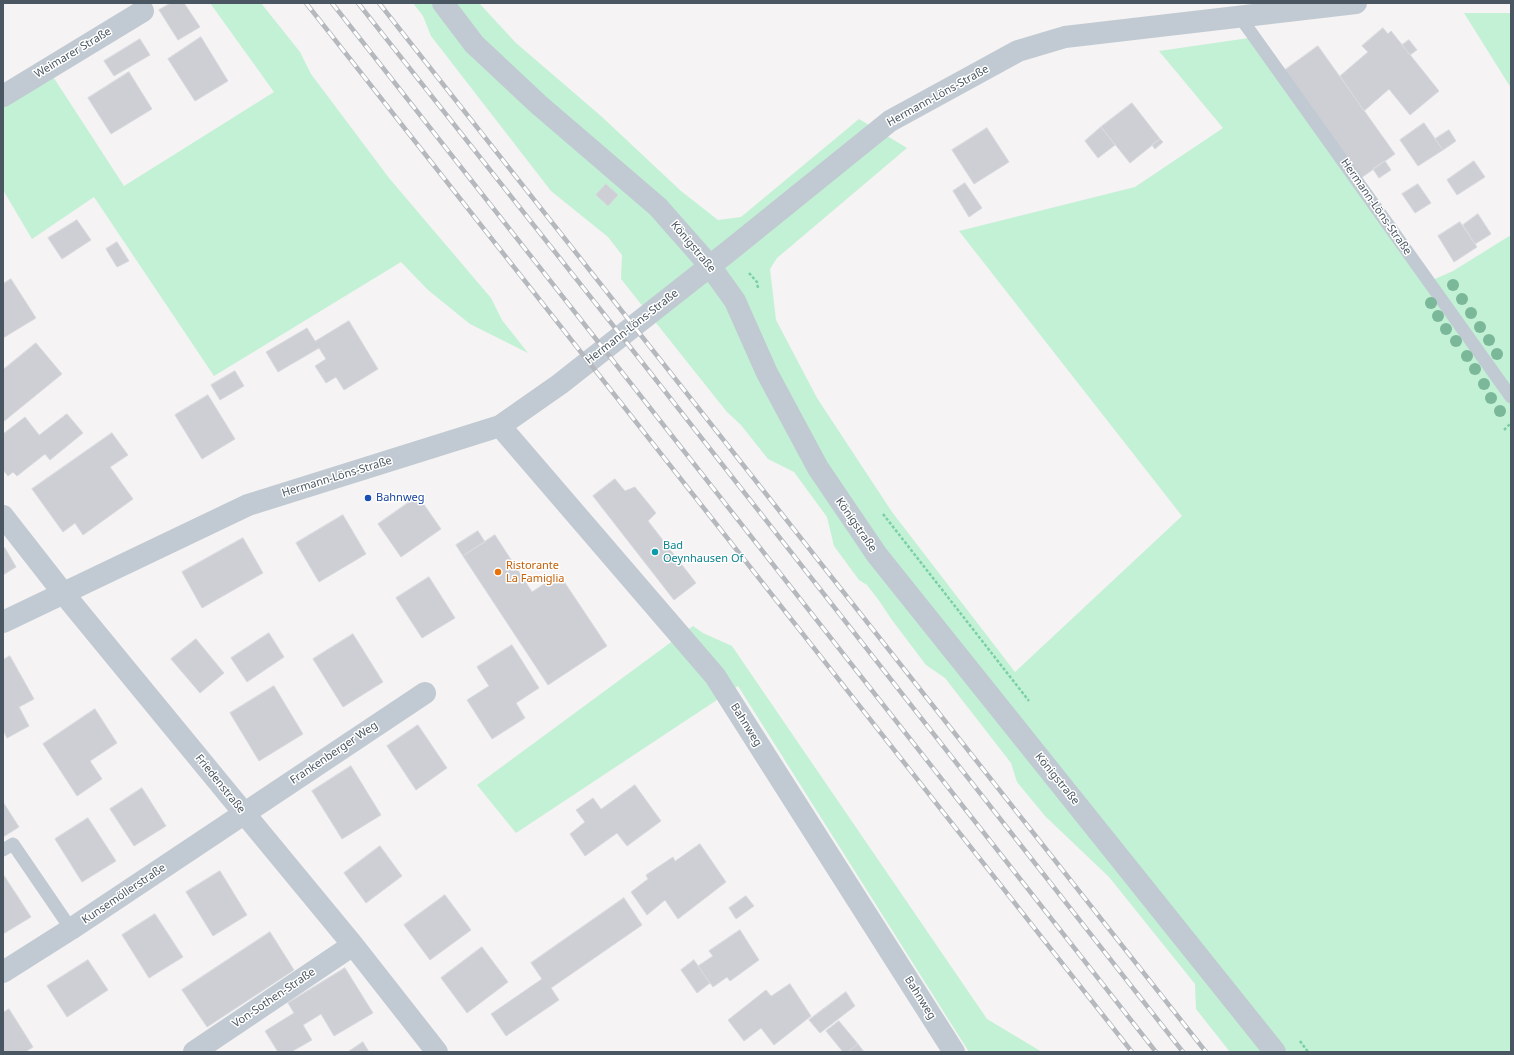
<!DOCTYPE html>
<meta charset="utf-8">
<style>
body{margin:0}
#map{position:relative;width:1514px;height:1055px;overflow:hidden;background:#f5f3f3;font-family:"Noto Sans",sans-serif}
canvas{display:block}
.frame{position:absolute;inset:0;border:4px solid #4a5661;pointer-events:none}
</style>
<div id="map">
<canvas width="1514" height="1055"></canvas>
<div class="frame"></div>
</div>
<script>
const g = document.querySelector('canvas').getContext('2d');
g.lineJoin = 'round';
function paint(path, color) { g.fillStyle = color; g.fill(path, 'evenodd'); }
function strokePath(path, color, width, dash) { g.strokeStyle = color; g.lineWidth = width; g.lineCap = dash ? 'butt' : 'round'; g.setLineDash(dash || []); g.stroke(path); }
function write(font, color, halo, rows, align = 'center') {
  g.font = font + ' "Noto Sans",sans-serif'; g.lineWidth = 3; g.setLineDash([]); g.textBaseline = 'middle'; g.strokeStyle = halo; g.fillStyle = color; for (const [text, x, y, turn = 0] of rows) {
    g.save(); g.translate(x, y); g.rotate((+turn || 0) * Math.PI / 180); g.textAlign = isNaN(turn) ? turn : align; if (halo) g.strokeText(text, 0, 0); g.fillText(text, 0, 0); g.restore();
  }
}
const green = new Path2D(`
 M 210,3 L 261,3 L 300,52 L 311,74 L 389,178 L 491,298 L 502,320 L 528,353 L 470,324 L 428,290 L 401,262 L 214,376 L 94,197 L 32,239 L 3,190 L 3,101 L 50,72 L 124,186 L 274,92 Z
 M 413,3 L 479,3 L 516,43 L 601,116 L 681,191 L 718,220 L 741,217 L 859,119 L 907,148 L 777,258 L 770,269 L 776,320 L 817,398 L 892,512 L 1015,672 L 1182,516 L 959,231 L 1135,187 L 1223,128 L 1159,51 L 1249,38 L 1430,281 L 1453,271 L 1511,235 L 1511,1052 L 1230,1052 L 1196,1009 L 1195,984 L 1109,877 L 1045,816 L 1017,782 L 1011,763 L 945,678 L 926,665 L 892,620 L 880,602 L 867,585 L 859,580 L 834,546 L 827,517 L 794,472 L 768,459 L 741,425 L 727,412 L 621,279 L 622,255 L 608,237 L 551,191 L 431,36 L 423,16 Z
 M 1464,13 L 1511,13 L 1511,88 Z
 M 693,626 L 703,633 L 732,646 L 987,1019 L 1042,1052 L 969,1052 L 738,686 L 516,833 L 477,785 Z`);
const building = new Path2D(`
 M 171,3 L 184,3 L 200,27 L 178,40 L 159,10 Z
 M 1383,28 L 1388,34 L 1391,31 L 1439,91 L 1410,115 L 1389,89 L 1364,111 L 1340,76 L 1368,52 L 1362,46 Z
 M 201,37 L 228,81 L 195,101 L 168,59 Z
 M 140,39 L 150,55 L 114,76 L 104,61 Z
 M 1409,40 L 1417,50 L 1410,55 L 1402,45 Z
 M 1318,46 L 1395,154 L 1361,178 L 1285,70 Z
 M 129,72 L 152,109 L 111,134 L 88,98 Z
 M 1132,103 L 1160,139 L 1130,163 L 1101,127 Z
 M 1424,123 L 1443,150 L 1418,166 L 1400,140 Z
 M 1101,127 L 1115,145 L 1098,158 L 1085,141 Z
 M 987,128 L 1009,162 L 974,184 L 952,150 Z
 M 1449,130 L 1456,141 L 1443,150 L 1435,139 Z
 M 1160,139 L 1163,142 L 1155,149 L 1152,145 Z
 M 1385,161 L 1391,170 L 1379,178 L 1373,169 Z
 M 1474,161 L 1485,177 L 1457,195 L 1447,180 Z
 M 965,183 L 982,208 L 969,217 L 953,191 Z
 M 606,184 L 618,195 L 608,206 L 596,195 Z
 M 1418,184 L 1431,203 L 1415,213 L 1402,194 Z
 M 1478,214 L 1491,234 L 1475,244 L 1463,225 Z
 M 77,220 L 91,240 L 62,259 L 48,238 Z
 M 1460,222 L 1477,247 L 1454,262 L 1438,236 Z
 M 117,242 L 129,261 L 117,267 L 106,249 Z
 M 11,279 L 36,318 L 3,338 L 3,284 Z
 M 349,321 L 378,369 L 344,390 L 336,377 L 326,383 L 315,366 L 326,359 L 319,348 L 278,372 L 266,352 L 307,328 L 315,341 Z
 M 36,343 L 62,374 L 3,422 L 3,370 Z
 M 235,371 L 244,386 L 220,400 L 211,385 Z
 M 208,395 L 235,439 L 202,459 L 175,415 Z
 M 67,414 L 83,433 L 50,460 L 45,454 L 17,476 L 13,472 L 8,476 L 3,470 L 3,434 L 25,417 L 39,435 Z
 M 112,433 L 128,455 L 110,467 L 133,499 L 83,535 L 75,523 L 63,532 L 32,489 Z
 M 615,479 L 625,491 L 635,487 L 656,513 L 648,521 L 696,583 L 674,600 L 593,496 Z
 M 418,496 L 441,529 L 401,557 L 378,524 Z
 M 343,515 L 366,554 L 319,582 L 296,543 Z
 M 478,531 L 485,542 L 463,556 L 456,545 Z
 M 495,535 L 532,592 L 559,574 L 607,646 L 548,685 L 463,556 Z
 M 243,538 L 263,573 L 202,608 L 182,572 Z
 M 5,548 L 16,567 L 3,575 L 3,549 Z
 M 429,577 L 455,618 L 422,638 L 396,598 Z
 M 269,633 L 284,657 L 247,682 L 231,658 Z
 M 353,634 L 383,682 L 343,707 L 313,659 Z
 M 196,639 L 224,673 L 200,693 L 171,659 Z
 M 512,645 L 539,688 L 516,703 L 525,718 L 492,739 L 467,700 L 489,686 L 477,667 Z
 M 10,656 L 34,699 L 19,707 L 29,726 L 7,738 L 3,730 L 3,660 Z
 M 274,686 L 303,734 L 259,761 L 230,713 Z
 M 95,709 L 117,743 L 90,761 L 102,779 L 77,796 L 43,744 Z
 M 418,725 L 447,768 L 416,790 L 387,746 Z
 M 351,766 L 381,815 L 342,839 L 312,791 Z
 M 635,785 L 661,821 L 627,846 L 617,833 L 585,856 L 570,834 L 585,822 L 576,810 L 593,798 L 601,809 Z
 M 142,788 L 166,826 L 134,846 L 110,809 Z
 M 3,802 L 19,827 L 3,837 Z
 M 88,818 L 116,861 L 82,882 L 55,839 Z
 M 700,844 L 726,882 L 678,919 L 665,900 L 647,915 L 631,892 L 648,879 L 646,875 L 673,857 L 675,861 Z
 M 380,846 L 402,876 L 366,903 L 344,873 Z
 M 220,871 L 247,915 L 213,936 L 186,892 Z
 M 3,874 L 31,917 L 3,934 Z
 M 445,895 L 471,930 L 430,960 L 404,925 Z
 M 746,896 L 754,906 L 736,919 L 729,908 Z
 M 624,898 L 642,925 L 551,988 L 559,1000 L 506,1036 L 491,1014 L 542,979 L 531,963 Z
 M 155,914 L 183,957 L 149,978 L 122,935 Z
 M 740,930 L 759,960 L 730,981 L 727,977 L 713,987 L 698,966 L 713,956 L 709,951 Z
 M 270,932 L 294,970 L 207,1027 L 182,990 Z
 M 482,947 L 508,982 L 467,1013 L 441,978 Z
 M 88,960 L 108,990 L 67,1017 L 47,986 Z
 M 694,960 L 710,983 L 697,993 L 681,970 Z
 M 345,968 L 373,1013 L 334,1036 L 321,1014 L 303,1025 L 312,1040 L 291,1052 L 278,1052 L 265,1031 L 294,1013 L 288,1003 Z
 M 790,984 L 811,1016 L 774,1045 L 761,1028 L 744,1041 L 728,1020 L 766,990 L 771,996 Z
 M 846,992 L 855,1006 L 820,1033 L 809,1020 Z
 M 9,1009 L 33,1047 L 25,1052 L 3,1052 L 3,1013 Z
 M 839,1021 L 858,1044 L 848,1052 L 843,1052 L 826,1031 Z
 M 363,1042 L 369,1052 L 348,1052 Z
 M 858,1044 L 864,1052 L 848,1052 Z`);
const path = new Path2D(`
 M 749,273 L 757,282 L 758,288
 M 1504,430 L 1511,423
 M 883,514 L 1029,701
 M 1300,1041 L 1308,1052`);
const service = new Path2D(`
 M 1240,17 L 1511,397
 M 3,850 L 13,844 L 71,929`);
const minor = new Path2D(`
 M 443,3 L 474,44 L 538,104 L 658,207 L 710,266 L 735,301 L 767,373 L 818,468 L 877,555 L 1275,1052
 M 3,96 L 143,11
 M 500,426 L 715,676 L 954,1052
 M 3,516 L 64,594 L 244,813 L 353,945 L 437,1052
 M 3,622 L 248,505 L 500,426 L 560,384 L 729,251 L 890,121 L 1018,51 L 1065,37 L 1356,3
 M 3,972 L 71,929 L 425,693
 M 194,1052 L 353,945`);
const rail = new Path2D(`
 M 306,3 L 1132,1052
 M 332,3 L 1156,1052
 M 358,3 L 638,357 L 1183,1052
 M 379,3 L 1206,1052`);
const trees = [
 [1453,285],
 [1462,299],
 [1431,303],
 [1471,313],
 [1438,316],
 [1480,327],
 [1446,329],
 [1489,340],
 [1456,341],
 [1497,354],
 [1467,356],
 [1475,369],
 [1484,384],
 [1491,398],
 [1500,411]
];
const markers = [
 [368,498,4,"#1a4fb4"],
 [655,552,4,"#0f9aa8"],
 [498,572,4,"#e8710a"]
];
const streetNames = [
 ["Weimarer Straße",73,53,-31],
 ["Hermann-Löns-Straße",938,96,-29],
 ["Hermann-Löns-Straße",1376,207,55],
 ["Königstraße",693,247,50],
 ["Hermann-Löns-Straße",632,327,-38],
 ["Hermann-Löns-Straße",337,477,-17],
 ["Königstraße",856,525,55],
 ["Bahnweg",746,725,58],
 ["Frankenberger Weg",334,753,-34],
 ["Königstraße",1057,779,51],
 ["Friedenstraße",220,784,51],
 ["Kunsemöllerstraße",124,894,-34],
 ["Von-Sothen-Straße",274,998,-34],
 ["Bahnweg",920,998,58]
];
const transitNames = [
 ["Bahnweg",376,498]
];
const cultureNames = [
 ["Bad",663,546],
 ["Oeynhausen Of",663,559]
];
const foodNames = [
 ["Ristorante",506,566],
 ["La Famiglia",506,579]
];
paint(green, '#c3f1d5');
paint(building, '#cdcfd5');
strokePath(building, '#d7d9de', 1);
strokePath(path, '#7ad0a6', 2.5, [3, 2]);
strokePath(service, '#c1cad2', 13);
strokePath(minor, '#c1cad2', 22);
strokePath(rail, '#b5b8bd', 4.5);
strokePath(rail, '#fff', 3, [9]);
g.fillStyle = '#7bb799';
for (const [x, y] of trees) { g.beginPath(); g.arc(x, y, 6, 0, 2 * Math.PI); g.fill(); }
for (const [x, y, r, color] of markers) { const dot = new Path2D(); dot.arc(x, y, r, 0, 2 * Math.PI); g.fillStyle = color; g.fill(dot); strokePath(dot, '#fff', 1.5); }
write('11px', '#4a5661', '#fff', streetNames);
write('11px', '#164399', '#fff', transitNames, 'left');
write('11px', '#0d838f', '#fff', cultureNames, 'left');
write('11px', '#c56008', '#fff', foodNames, 'left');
</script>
